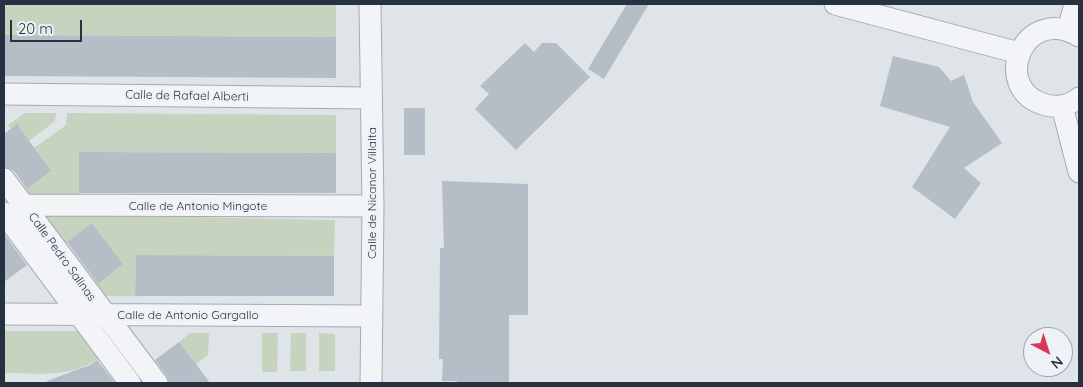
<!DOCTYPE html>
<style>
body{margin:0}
#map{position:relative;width:1083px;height:387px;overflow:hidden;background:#dfe4e9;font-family:Quicksand,sans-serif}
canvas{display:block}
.frame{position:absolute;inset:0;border:5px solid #263242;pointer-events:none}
.north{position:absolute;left:1023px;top:327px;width:50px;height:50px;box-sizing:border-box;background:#eef2f7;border:1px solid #9ea5af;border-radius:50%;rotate:140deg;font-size:14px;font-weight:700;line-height:20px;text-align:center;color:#263242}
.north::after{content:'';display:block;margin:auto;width:18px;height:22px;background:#db375d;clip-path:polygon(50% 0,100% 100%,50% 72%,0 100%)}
.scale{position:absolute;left:10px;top:20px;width:72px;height:22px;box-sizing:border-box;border:2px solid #263242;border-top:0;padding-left:6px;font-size:15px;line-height:18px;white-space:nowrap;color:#263242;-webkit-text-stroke:4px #eef2f7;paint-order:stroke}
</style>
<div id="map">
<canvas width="1083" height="387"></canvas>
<div class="frame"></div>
<div class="north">N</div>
<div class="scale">20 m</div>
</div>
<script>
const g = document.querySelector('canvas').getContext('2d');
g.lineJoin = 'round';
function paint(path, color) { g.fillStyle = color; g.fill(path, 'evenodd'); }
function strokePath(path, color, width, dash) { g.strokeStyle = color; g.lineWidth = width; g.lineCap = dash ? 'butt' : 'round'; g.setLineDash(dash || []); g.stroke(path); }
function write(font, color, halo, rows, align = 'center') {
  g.font = font + ' Quicksand,sans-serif'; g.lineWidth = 4; g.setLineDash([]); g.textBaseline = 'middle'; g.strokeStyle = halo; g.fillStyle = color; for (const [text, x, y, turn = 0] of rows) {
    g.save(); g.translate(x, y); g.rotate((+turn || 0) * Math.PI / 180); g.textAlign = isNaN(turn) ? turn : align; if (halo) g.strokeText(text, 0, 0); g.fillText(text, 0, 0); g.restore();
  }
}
const green = new Path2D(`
 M 4,4 L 336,4 L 336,37 L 4,35 Z
 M 25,113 L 57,113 L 54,122 L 29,141 L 17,125 L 11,129 L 8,125 Z
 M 67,113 L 336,115 L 336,153 L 80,152 L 80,197 L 31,197 L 26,190 L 51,171 L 34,148 L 66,125 Z
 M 43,212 L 137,216 L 335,220 L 334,256 L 136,255 L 135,296 L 106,296 L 97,284 L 123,264 L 92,223 L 63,246 L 60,242 L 63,239 Z
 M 4,331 L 79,331 L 101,357 C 71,379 39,373 4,373 Z
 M 190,333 L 209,333 L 208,355 L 196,364 L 179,342 Z
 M 262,333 L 278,333 L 277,372 L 262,372 Z
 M 291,333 L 306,333 L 306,371 L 290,371 Z
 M 319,333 L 335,334 L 335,371 L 319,371 Z`);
const building = new Path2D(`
 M 627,4 L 649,4 L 604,79 L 588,69 Z
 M 4,35 L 336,37 L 336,78 L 4,76 Z
 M 525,43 L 534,52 L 542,43 L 556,43 L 590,77 L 516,150 L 475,109 L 489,94 L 480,86 Z
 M 893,56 L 939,67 L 951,81 L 964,75 L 973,102 L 1002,143 L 964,168 L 981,183 L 955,219 L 912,187 L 950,127 L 880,106 Z
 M 404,108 L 425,108 L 425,155 L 404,155 Z
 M 17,124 L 51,171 L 27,189 L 14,171 L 4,167 L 4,134 Z
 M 79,152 L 336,153 L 336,193 L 79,193 Z
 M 442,181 L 528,184 L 528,315 L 509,315 L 509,383 L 457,383 L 457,381 L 442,381 L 443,359 L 439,359 L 440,248 L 444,248 Z
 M 92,223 L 123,264 L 98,284 L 67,242 Z
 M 4,234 L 27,265 L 4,282 Z
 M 136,255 L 334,256 L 334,296 L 135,296 Z
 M 179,342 L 196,364 L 210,383 L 169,383 L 167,376 L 155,360 Z
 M 97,360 L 115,383 L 47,383 L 47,381 L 90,365 Z`);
const street = new Path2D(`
 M 370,4 L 373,206 L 371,383
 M 835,4 L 1019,53
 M 1068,30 L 1075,4
 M 1079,36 C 1023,3 989,90 1046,105 C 1058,108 1070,105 1079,98
 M 4,94 L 371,98
 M 1062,106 L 1079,172
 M 4,179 L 157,383
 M 24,205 L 373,206
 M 4,213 L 130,383
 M 4,314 L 372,316`);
const streetNames = [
 ["Calle de Rafael Alberti",187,96,1],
 ["Calle de Nicanor Villalta",372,193,-90],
 ["Calle de Antonio Mingote",198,206],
 ["Calle Pedro Salinas",62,257,54],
 ["Calle de Antonio Gargallo",188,315]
];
paint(green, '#c6d4bf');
paint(building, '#b5bdc7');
strokePath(street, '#a4abb4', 23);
strokePath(street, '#f2f4f7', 21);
write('12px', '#263242', '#eef2f7', streetNames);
</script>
